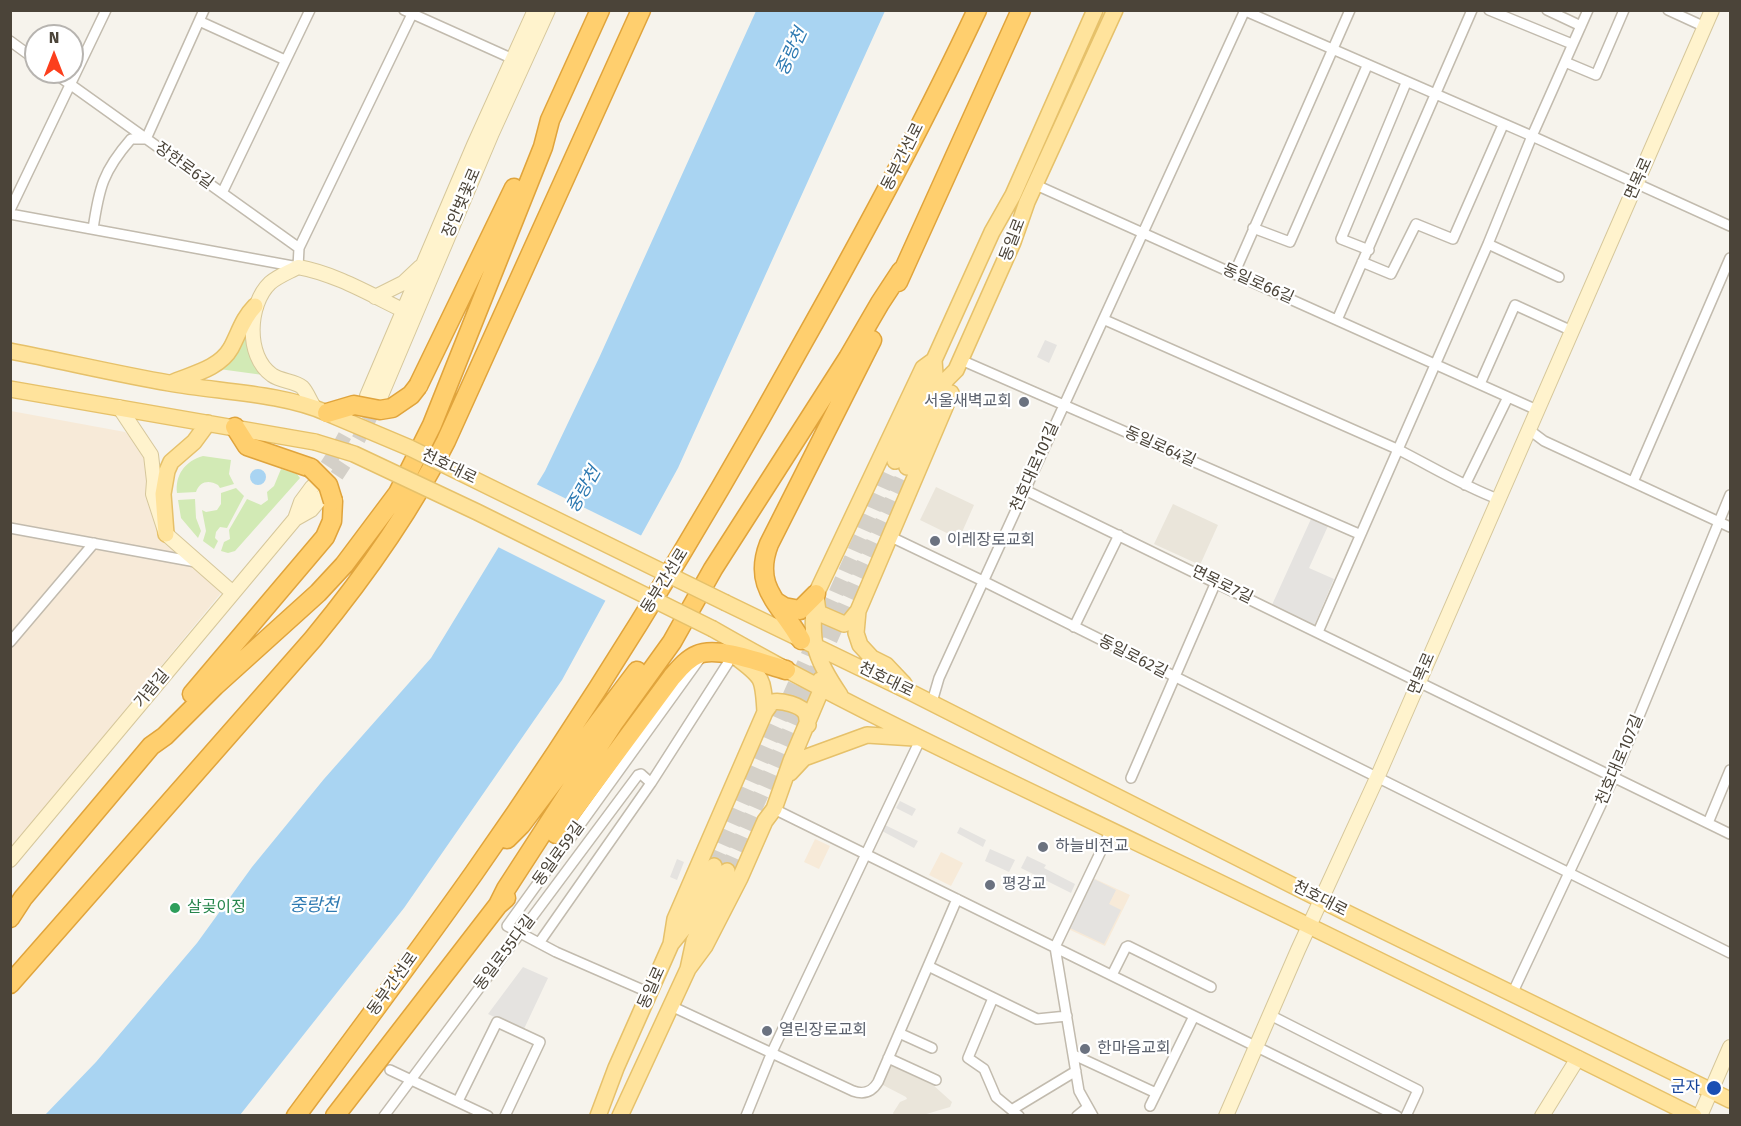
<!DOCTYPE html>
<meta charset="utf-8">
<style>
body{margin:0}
#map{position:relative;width:1741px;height:1126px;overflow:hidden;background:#f6f3ec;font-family:"Fira Sans",sans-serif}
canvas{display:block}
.frame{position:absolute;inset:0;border:12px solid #4b4439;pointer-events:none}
.north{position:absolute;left:24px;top:24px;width:60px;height:60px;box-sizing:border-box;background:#fff;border:2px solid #b7b4b0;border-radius:50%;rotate:0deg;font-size:16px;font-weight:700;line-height:24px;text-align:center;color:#4b4439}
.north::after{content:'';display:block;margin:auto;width:21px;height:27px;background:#fc3f1d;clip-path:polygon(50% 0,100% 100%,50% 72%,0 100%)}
</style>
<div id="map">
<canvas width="1741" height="1126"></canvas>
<div class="frame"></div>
<div class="north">N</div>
</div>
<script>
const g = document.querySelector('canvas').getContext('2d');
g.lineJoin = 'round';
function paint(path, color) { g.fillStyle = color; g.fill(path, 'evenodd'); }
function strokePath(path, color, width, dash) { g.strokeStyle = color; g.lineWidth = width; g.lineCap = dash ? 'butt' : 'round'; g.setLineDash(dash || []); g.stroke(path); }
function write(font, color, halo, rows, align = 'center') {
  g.font = font + ' "Fira Sans","Noto Sans KR",sans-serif'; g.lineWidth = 4.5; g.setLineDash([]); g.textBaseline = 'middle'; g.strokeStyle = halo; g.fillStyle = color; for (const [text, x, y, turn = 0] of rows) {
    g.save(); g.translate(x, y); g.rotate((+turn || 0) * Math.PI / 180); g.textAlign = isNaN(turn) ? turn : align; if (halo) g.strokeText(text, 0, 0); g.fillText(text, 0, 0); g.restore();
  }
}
const residential = new Path2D(`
 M 936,487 L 974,505 L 959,539 L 920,520 Z
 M 1173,504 L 1218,525 L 1200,565 L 1154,544 Z
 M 890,1065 L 933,1085 L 952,1102 L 950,1107 L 923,1115 L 894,1115 L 893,1113 L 900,1102 L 907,1099 L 906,1097 L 881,1084 Z`);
const commercial = new Path2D(`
 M 11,411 L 125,432 L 151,455 L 166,534 L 226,587 L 11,849 Z
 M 815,839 L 830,846 L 819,869 L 804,862 Z
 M 941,852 L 963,863 L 951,886 L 929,875 Z
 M 1091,877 L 1130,895 L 1105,946 L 1066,928 Z`);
const green = new Path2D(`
 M 246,329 L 263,375 L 219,369 Z
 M 203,456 L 231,460 L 229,474 L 234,484 L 220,488 L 218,485 C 209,480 200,481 196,492 L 177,493 C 175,475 185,461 203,456 Z
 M 281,469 L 297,474 L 300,478 L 235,551 L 228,553 L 221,551 L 224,542 L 230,539 L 229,530 L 247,499 L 261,505 L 268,500 L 267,492 L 274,486 Z
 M 236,488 L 244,496 L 227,528 L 220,527 L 216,532 L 215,538 L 218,541 L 214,549 L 203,541 L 206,531 L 202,510 L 206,512 L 217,510 L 221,504 L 221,493 Z
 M 195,499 L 196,518 L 201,531 L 198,538 L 181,518 L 178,500 Z`);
const parking = new Path2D(`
 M 1045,340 L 1057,345 L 1049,363 L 1037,357 Z
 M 1311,519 L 1328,526 L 1309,568 L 1334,579 L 1314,626 L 1271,607 Z
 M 900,801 L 916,809 L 912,816 L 896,808 Z
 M 885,825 L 918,841 L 914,848 L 882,831 Z
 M 960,827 L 986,840 L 983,847 L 957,833 Z
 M 990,849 L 1015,860 L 1009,872 L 985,861 Z
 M 1027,856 L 1046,865 L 1044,868 L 1075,884 L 1071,893 L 1021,868 Z
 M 677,859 L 684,862 L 677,880 L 670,877 Z
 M 1094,879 L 1116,890 L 1109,904 L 1121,910 L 1104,944 L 1070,928 Z
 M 523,967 L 548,978 L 523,1031 L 488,1014 Z`);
const water = new Path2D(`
 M 756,11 L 885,11 L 678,468 L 562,680 L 404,908 L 240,1115 L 44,1116 L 96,1062 L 197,943 L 252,867 L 324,779 L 431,658 L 545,471 L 599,358 Z
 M250 477a8 8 0 1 1 16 0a8 8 0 1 1-16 0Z`);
const pier = new Path2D(`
 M 534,483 L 644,537 L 608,602 L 496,546 Z`);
const secondaryTunnel = new Path2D(`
 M 315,483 L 337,450 L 365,399
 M 325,493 L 349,457 L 379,401`);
const primaryTunnel = new Path2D(`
 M 714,866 L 895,461
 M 727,871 L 907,467`);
const street = new Path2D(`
 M 404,10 L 513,59
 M 1243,10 L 1532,136 L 1730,226
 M 1489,10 L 1572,44
 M 1547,10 L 1581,26
 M 1668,10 L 1705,27
 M 199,21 L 285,60
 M 10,41 L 36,60
 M 1565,62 L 1596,75 L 1624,10
 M 1036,185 L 1537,410
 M 222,193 L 310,10
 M 10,210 L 106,10
 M 10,214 L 298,267 L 299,248 L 53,72
 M 1253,228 L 1290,242 L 1367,66
 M 93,229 C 99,188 103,171 131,139 L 146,139 L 204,10
 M 1488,244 L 1559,277
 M 299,248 L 414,10
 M 1369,250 L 1341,239 L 1406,83
 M 1362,262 L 1391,274 L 1416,224 L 1453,239 L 1503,125
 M 1234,274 L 1350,10
 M 1105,320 L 1397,449 C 1431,466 1463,486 1498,499
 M 1337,320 L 1472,10
 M 961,360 L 1359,534
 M 1480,384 L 1515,305 L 1572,331
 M 1528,429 L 1544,441 L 1730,527
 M 1633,482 L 1730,258
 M 1465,485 L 1508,397
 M 1025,490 L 1730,834
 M 10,528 L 196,562
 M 889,536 L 983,581 L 1730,953
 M 1074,627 L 1119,535
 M 1318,632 L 1488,244 L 1532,136 L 1588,10
 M 10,642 L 94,543
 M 932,702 L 939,678 L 1245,10
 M 1131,778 L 1216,582
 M 774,809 L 1397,1116
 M 1708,823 L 1730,770
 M 539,943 L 651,783 L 733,655
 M 928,966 L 1037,1019 L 1067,1016
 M 1112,975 L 1126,947 L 1128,946 L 1211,987
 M 650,993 L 556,952 L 507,926 L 701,657
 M 1512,994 L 1614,777 L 1730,495
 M 993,998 L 968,1058 L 984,1069 L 996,1097 L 1019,1116
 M 671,1006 L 853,1091 C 864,1095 872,1092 878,1082 L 957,899
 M 1270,1015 L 1418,1090 L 1406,1116
 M 899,1033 L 932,1048
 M 1074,1055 L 1156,1093
 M 888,1058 L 936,1080
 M 390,1070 L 488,1116
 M 458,1101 L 497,1022 L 540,1042 L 505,1116
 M 1150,1106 L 1194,1016
 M 1013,1109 L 1076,1071
 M 384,1116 L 638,775 L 641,774 L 651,783
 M 746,1116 L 772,1052 L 921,738
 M 1077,1116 L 1088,1107
 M 1093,1116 L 1079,1091 L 1055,947 L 1111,830`);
const secondary = new Path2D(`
 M 375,297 L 403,283 L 420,267
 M 367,396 L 474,145 L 535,10
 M 380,398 L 492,133 L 548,10
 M 119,407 L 151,455 L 154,481 L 153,494 L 166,534 L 233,593
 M 314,407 C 310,401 307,392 302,387 C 295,381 280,381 272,375 C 245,356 248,304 270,283 C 278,276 289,272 298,267 C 338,274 376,298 413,315
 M 295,519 L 311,510 L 322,497
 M 10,860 L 295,519 L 301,502 L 312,487
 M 1226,1116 L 1298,950 L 1377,778 L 1712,10
 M 1542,1116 L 1578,1058
 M 1700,1116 L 1730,1047`);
const primary = new Path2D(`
 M 10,351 C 63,361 116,374 169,383 C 219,392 282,393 327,413
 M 171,383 C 192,374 219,369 231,348 C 239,333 243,318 255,306
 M 10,389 L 315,442
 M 895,461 L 935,374 L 934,360 L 992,232 L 1013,195 L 1095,10
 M 907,467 L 946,380 L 956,370 L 1013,242 L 1027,202 L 1115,10
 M 166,534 L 163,494 L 167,471 L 171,462 L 194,442 L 208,423
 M 816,597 L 818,611 L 821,614 L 844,624 L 849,622 L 858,611 L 951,393
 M 726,603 L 912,693 L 1347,913 L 1730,1100
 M 858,611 L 856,633 L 860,645 L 872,658 L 886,665 L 904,684
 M 713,629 C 854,710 1003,778 1150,849 C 1332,936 1513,1026 1694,1116
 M 737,658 C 764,678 763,679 765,712
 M 840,695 C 814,657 809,640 816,594 L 923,368 L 934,360
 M 790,773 L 804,758 L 867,735 L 914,738
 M 671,944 L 675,919 L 765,712 L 772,702 C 781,700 802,705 806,714 C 807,717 807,722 808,725
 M 688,969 L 705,946 L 740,878 L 765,821 L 774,809 L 791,761 L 822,688 L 820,680
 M 598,1116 L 616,1068 L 671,944 L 688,923 L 714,866
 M 620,1116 L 688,969 L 694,941 L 727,871`);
const highway = new Path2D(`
 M 898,282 L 1021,10
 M 418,386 L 514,188
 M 235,427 L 247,446 L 311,468
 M 776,602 L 784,607 L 800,610 L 816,594
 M 801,640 C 781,604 752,588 769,544 L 872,340
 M 192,694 L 325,537 L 332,521 L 333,501
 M 556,834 L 672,677 C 679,669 687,659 697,655 C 717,645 764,664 786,670
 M 507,839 L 521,825 L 637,671
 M 498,905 L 506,889 L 613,724 L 672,642 L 713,569 L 848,358 L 880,303 L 901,271
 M 10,918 L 23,898 L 151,746 L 165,736 L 215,686 L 318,593 L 344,565 L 398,493 L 432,425 L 543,147 L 550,120 L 600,10
 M 10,984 L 313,639 C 364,577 410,513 446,441 L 641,10
 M 296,1116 C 356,1035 416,955 474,873 C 593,704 701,527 801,346 C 863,236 923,125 977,10
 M 335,1116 L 498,905 L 506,898`);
const primaryBridge = new Path2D(`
 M 327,413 L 410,448 L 726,603
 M 315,442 L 354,454 L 477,512 L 713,629`);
const highwayBridge = new Path2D(`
 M 327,413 L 354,405 L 380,410 L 392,408 L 411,395 L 418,386
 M 311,468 L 328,485 L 333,501`);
const markers = [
 [1024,402,6,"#6b7280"],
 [935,541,6,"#6b7280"],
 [1043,847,6,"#6b7280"],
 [990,885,6,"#6b7280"],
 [175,908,6,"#2e9e5b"],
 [767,1031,6,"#6b7280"],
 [1085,1049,6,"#6b7280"],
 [1714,1088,8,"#1a4fb4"]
];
const streetNames = [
 ["동부간선로",903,157,-63],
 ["장한로6길",184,166,36],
 ["면목로",1639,179,-66],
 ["장안벚꽃로",462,203,-67],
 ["동일로",1013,240,-69],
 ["동일로66길",1258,284,24],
 ["동일로64길",1160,447,24],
 ["천호대로",449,467,26],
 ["천호대로101길",1035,467,-66],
 ["동부간선로",665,581,-58],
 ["면목로7길",1222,585,26],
 ["동일로62길",1133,657,27],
 ["면목로",1422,674,-67],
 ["천호대로",886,680,26],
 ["가람길",152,689,-50],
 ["천호대로107길",1620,760,-67],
 ["동일로59길",559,854,-54],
 ["천호대로",1320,899,27],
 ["동일로55다길",505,953,-53],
 ["동부간선로",393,984,-54],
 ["동일로",652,988,-66]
];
const worshipNames = [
 ["서울새벽교회",1012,402,"right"],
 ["이레장로교회",947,541],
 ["하늘비전교",1055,847],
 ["평강교",1002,885],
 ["열린장로교회",779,1031],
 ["한마음교회",1097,1049]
];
const leisureNames = [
 ["살곶이정",187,908]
];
const transitNames = [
 ["군자",1700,1088]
];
const waterNames = [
 ["중랑천",792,52,-65],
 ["중랑천",584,490,-60],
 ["중랑천",314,906]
];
paint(residential, '#eae5da');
paint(commercial, '#f7ead8');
paint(green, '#d2eab5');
paint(parking, '#e5e3e0');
paint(water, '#a9d4f2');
paint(pier, '#f6f3ec');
strokePath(secondaryTunnel, '#d4d0c8', 14, [14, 7]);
strokePath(primaryTunnel, '#d4d0c8', 15, [15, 8]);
strokePath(street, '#c2bbae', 12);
strokePath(secondary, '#d6c79b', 16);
strokePath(primary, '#e6c16a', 18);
strokePath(highway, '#e0a43c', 21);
strokePath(street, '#fff', 9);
strokePath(secondary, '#fff3cd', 14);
strokePath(primary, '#ffe39c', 15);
strokePath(highway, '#ffcf6e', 18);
strokePath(primaryBridge, '#e6c16a', 18, []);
strokePath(highwayBridge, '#e0a43c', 21, []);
strokePath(primaryBridge, '#ffe39c', 15);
strokePath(highwayBridge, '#ffcf6e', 18);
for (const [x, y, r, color] of markers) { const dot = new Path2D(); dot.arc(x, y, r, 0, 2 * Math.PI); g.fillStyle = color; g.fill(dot); strokePath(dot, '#fff', 2); }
write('16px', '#4b4439', '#fff', streetNames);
write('16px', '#5b616d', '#fff', worshipNames, 'left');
write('16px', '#27864d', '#fff', leisureNames, 'left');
write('16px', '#164399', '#fff', transitNames, 'right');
write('italic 18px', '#2e7ab2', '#fff', waterNames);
</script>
